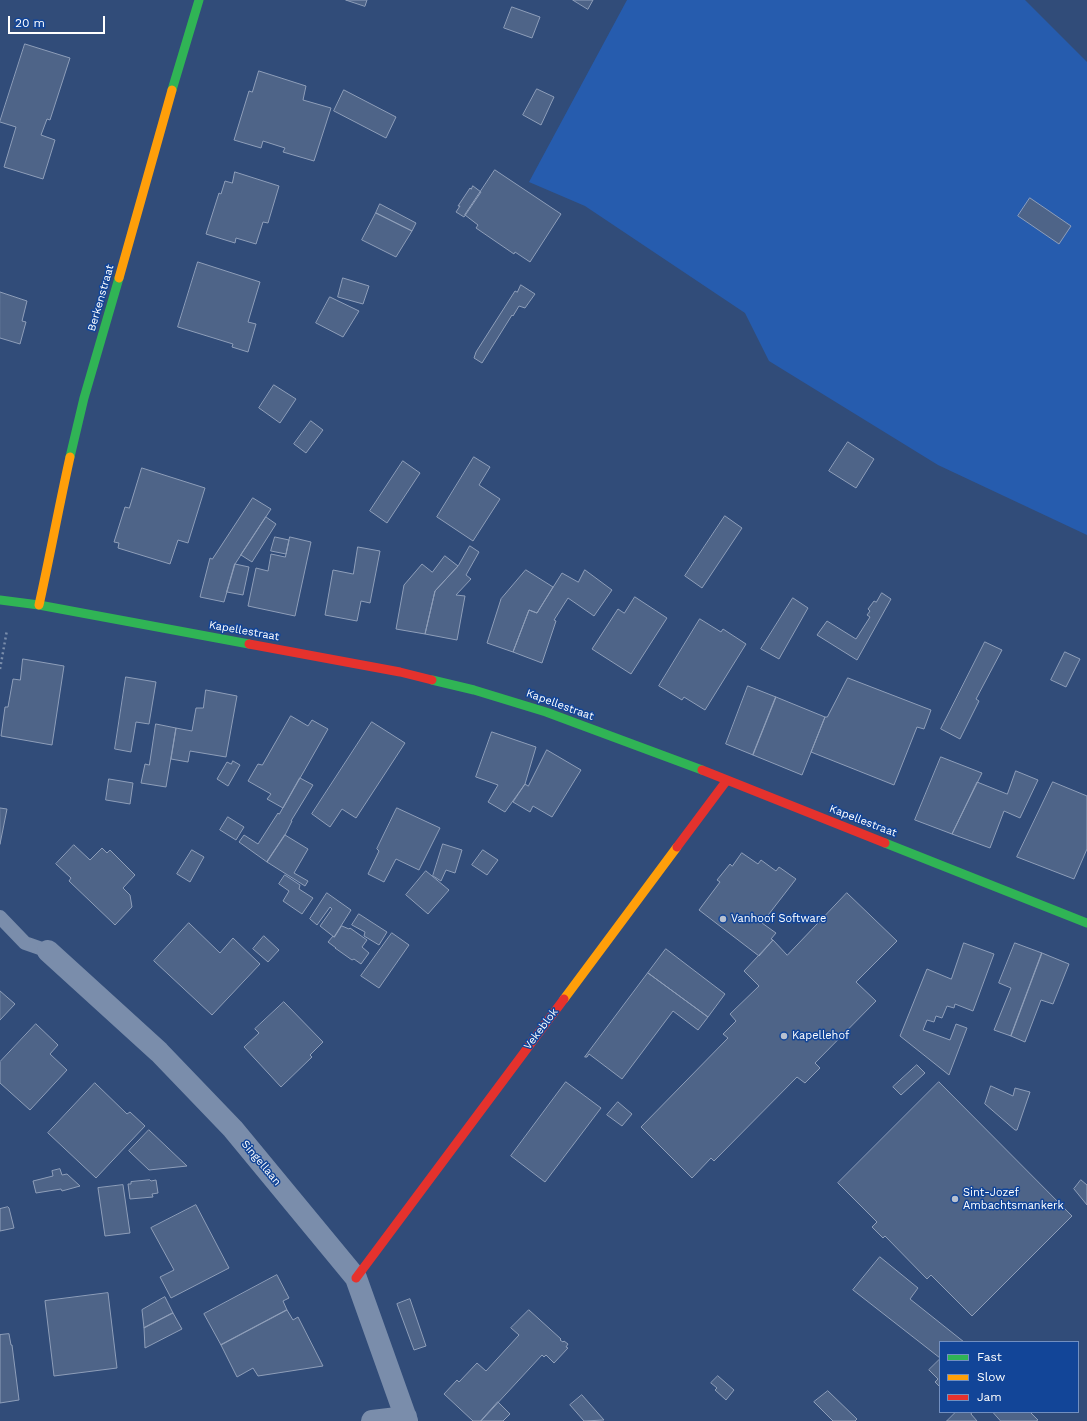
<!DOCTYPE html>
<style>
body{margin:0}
#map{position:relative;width:1087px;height:1421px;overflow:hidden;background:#314c79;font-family:"Work Sans",sans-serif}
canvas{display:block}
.legend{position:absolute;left:939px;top:1341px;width:140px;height:72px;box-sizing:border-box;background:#124598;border:1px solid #718fc1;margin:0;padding:5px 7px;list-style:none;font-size:12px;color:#fff}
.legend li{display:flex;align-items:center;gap:8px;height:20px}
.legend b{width:20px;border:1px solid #718fc1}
.scale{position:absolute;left:8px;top:16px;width:97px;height:18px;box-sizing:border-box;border:2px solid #fff;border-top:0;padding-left:5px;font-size:12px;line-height:14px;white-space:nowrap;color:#fff;-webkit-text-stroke:3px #124598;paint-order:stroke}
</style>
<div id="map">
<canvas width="1087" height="1421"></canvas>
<ul class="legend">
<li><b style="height:5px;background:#30b455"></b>Fast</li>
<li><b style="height:5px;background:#ff9f0a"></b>Slow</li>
<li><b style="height:5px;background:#e5322d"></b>Jam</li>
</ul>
<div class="scale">20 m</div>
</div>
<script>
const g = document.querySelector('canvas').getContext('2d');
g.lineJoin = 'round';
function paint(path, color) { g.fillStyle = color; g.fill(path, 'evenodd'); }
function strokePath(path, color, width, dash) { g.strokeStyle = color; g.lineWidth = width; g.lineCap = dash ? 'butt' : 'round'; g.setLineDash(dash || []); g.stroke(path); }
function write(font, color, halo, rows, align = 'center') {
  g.font = font + ' "Work Sans",sans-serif'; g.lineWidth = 3; g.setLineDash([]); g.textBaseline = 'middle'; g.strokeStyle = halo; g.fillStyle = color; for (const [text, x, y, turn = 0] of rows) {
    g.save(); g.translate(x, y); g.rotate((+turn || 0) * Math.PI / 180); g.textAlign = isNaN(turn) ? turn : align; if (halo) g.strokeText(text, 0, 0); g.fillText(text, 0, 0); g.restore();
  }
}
const green = new Path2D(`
 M 627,0 L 1025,0 L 1087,62 L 1087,535 L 938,465 L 769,361 L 745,313 L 585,206 L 529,182 Z`);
const building = new Path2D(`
 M 346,0 L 367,0 L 365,6 Z
 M 573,0 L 593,0 L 588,9 Z
 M 512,7 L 540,17 L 532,38 L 504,28 Z
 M 25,44 L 70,58 L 50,120 L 47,119 L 41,135 L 55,140 L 43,179 L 4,167 L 16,127 L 0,122 Z
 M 259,71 L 306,86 L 303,100 L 331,108 L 314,161 L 283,152 L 285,148 L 263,141 L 261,148 L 234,140 L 249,91 L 252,92 Z
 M 537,89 L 554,97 L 541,125 L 523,115 Z
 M 344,90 L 396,117 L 386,138 L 334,111 Z
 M 495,170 L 561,214 L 530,262 L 515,252 L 514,254 L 476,228 L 478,225 L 465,215 Z
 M 235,172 L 279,186 L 268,223 L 263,222 L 256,244 L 236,238 L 235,243 L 206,234 L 219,193 L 221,194 L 225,181 L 232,183 Z
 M 473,186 L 481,192 L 464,217 L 456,212 L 460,206 L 458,206 L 470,188 L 471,189 Z
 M 1030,198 L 1071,226 L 1059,244 L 1018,216 Z
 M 380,204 L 416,223 L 412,231 L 376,213 Z
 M 376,213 L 412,231 L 396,257 L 362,240 Z
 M 198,262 L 260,282 L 248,322 L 256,324 L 248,352 L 232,347 L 233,344 L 178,327 Z
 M 343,278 L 369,286 L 363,304 L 338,297 Z
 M 521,285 L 535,294 L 525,308 L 519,306 L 513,316 L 512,315 L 482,363 L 474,358 L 476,352 L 515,291 L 517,292 Z
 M 0,292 L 27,301 L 22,321 L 26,322 L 20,344 L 0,338 Z
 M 330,297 L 359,311 L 343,337 L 316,323 Z
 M 274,385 L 296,399 L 280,423 L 259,408 Z
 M 311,421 L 323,430 L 306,453 L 294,444 Z
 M 848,442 L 874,459 L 856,488 L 829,471 Z
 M 474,457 L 490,467 L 479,485 L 500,499 L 473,541 L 437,517 Z
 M 403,461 L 420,473 L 387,523 L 370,511 Z
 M 142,468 L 205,488 L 188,543 L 178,540 L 170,564 L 118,548 L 119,543 L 114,542 L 125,507 L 129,508 Z
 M 253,498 L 271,509 L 235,564 L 224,602 L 200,597 L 210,558 L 212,559 Z
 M 725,516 L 742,528 L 702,588 L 685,576 Z
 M 266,517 L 276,524 L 252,562 L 241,555 Z
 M 275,537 L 289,540 L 286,554 L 271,551 Z
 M 290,537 L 311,542 L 295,616 L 248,606 L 256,568 L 268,571 L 271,554 L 285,557 Z
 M 470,546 L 479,552 L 466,575 L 471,579 L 456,595 L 465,596 L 457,640 L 425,634 L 435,591 L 458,566 Z
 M 358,547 L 380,551 L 370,603 L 361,601 L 357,621 L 325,615 L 333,570 L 353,574 Z
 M 445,556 L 458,566 L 435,591 L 425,634 L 396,629 L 404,585 L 422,564 L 432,572 Z
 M 235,564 L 249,567 L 243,595 L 227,592 Z
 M 526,570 L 553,587 L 537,613 L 529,610 L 513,652 L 487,643 L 501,599 Z
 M 585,570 L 612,590 L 594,616 L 568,598 L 554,620 L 556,621 L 542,663 L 513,652 L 529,610 L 537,613 L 562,573 L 578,582 Z
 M 882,593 L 891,599 L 857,660 L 817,635 L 827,621 L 856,639 L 870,617 L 867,615 L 870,611 L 868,609 L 874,601 L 876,602 Z
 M 635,597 L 667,618 L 631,674 L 592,649 L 618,609 L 624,613 Z
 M 793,598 L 808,608 L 779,659 L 761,649 Z
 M 700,619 L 721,632 L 723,629 L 746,644 L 705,710 L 684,697 L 682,700 L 659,686 Z
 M 985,642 L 1002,650 L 976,699 L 979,701 L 960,739 L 941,729 Z
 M 1065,652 L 1080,659 L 1066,687 L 1051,680 Z
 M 23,659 L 64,666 L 52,745 L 1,736 L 5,707 L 8,707 L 13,679 L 20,680 Z
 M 126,677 L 156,682 L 149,724 L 136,722 L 131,752 L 115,749 Z
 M 848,678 L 931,710 L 924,729 L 917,727 L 894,785 L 811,752 L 825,717 L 827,717 Z
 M 748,686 L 776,697 L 753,755 L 726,744 Z
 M 206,690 L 237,696 L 226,757 L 190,751 L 188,762 L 171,759 L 176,728 L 192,731 L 196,708 L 203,708 Z
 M 776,697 L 825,717 L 802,775 L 753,755 Z
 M 291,716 L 308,726 L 312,720 L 328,729 L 283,808 L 267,799 L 271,794 L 248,781 L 258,764 L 262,765 Z
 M 372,722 L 405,743 L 356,818 L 342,809 L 330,827 L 312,814 Z
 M 156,724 L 176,728 L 166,787 L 141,783 L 145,764 L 149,765 Z
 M 492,732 L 536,747 L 525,784 L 505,812 L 488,802 L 498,785 L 476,777 Z
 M 547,750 L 581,770 L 552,817 L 533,806 L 530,812 L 513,802 L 525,784 L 528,786 Z
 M 941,757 L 982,773 L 952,834 L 915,820 Z
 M 233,761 L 240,765 L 228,786 L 217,779 L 227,762 L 231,764 Z
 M 1016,771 L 1038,780 L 1020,818 L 1004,811 L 990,848 L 952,834 L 977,782 L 1007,794 Z
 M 300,778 L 313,785 L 291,821 L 292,821 L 285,835 L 267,862 L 239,842 L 244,835 L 258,844 L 278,813 L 279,814 Z
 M 109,779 L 133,783 L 130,804 L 106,800 Z
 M 1053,782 L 1087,796 L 1087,849 L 1074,879 L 1017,857 Z
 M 0,808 L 7,809 L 0,844 Z
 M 397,808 L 440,828 L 419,870 L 396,859 L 384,882 L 368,874 L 379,851 L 377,849 Z
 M 228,817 L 244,827 L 236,840 L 220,830 Z
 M 285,835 L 308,849 L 294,873 L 308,881 L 305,886 L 267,862 Z
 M 443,844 L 462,850 L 455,873 L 446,870 L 441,881 L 433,876 Z
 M 74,845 L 90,860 L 102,848 L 107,853 L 110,850 L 135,875 L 123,888 L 130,895 L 132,907 L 115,925 L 69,881 L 71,878 L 56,864 Z
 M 192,850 L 204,857 L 190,882 L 177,874 Z
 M 483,850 L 498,860 L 487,875 L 472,865 Z
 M 742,853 L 758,864 L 761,860 L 776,871 L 779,867 L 796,879 L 762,923 L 776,933 L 771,939 L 773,940 L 759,956 L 699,910 L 720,882 L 717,880 L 730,864 L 732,866 Z
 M 426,871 L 449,890 L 428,914 L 406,895 Z
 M 285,875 L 300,885 L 299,889 L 313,898 L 302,914 L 283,901 L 289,891 L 279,884 Z
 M 327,893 L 351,910 L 334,937 L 320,926 L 332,909 L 330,907 L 317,925 L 310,919 Z
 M 847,893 L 897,941 L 856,982 L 876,1001 L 815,1063 L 820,1068 L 805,1083 L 797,1077 L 714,1161 L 711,1158 L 692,1178 L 641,1127 L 728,1038 L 723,1034 L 736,1021 L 730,1014 L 759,986 L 744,971 L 773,940 L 787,955 Z
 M 359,914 L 387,932 L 379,945 L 364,936 L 365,932 L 352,925 Z
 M 189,923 L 220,953 L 233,938 L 260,964 L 212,1015 L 154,961 Z
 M 342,926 L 349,929 L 350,928 L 367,940 L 362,947 L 369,953 L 361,964 L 354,959 L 352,960 L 335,948 L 336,948 L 328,942 L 333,936 L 334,937 Z
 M 392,933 L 409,945 L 379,988 L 361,976 Z
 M 264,936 L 279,950 L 268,962 L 253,949 Z
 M 964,943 L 994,954 L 973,1011 L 955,1004 L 954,1008 L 947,1006 L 942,1018 L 936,1016 L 934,1022 L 927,1020 L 923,1030 L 950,1040 L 956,1024 L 967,1028 L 949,1075 L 900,1036 L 927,969 L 951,979 Z
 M 1015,943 L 1042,953 L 1011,1036 L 994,1030 L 1011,988 L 999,983 Z
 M 666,949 L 725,994 L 708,1017 L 648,973 Z
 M 1042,953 L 1069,964 L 1053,1004 L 1041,1000 L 1025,1042 L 1011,1036 Z
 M 648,973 L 708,1017 L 698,1030 L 673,1011 L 622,1079 L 589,1054 L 587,1057 L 585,1057 Z
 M 0,991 L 15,1004 L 0,1020 Z
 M 284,1002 L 323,1042 L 310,1055 L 312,1057 L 281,1087 L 244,1047 L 259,1033 L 255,1029 Z
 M 36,1024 L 58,1045 L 50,1054 L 67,1070 L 30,1110 L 0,1083 L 0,1062 Z
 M 917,1065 L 925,1073 L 901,1095 L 893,1087 Z
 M 566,1082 L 601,1108 L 545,1182 L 511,1156 Z
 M 939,1082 L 1072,1216 L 972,1316 L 931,1275 L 927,1279 L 885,1236 L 883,1238 L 872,1227 L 877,1222 L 838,1183 Z
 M 95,1083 L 127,1114 L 130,1112 L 145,1126 L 96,1178 L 48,1133 Z
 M 991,1086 L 1013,1096 L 1015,1088 L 1030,1092 L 1017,1130 L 1015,1130 L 985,1104 Z
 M 618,1102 L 632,1114 L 622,1126 L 607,1115 Z
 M 149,1130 L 187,1166 L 149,1170 L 129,1151 Z
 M 60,1169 L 62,1175 L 67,1174 L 80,1186 L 62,1191 L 61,1189 L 36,1193 L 33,1181 L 53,1176 L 52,1171 Z
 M 150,1180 L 151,1181 L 156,1180 L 158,1193 L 152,1194 L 153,1197 L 130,1199 L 128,1184 L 131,1184 L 131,1182 Z
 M 1081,1180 L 1087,1185 L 1087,1205 L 1074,1189 Z
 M 123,1185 L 130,1233 L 105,1236 L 98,1188 Z
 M 196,1205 L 229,1268 L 171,1298 L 160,1277 L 174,1270 L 151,1228 Z
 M 8,1207 L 9,1208 L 14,1228 L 0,1231 L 0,1209 Z
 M 880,1257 L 918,1288 L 910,1299 L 964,1342 L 940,1342 L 940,1358 L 853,1290 Z
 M 277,1275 L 289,1298 L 283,1301 L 287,1310 L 221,1345 L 204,1314 Z
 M 108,1293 L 117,1368 L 54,1376 L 45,1301 Z
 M 165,1297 L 173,1313 L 144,1328 L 142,1310 Z
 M 410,1299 L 426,1346 L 414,1350 L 397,1304 Z
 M 287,1310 L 293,1320 L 298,1317 L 323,1366 L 258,1376 L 253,1368 L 237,1377 L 221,1345 Z
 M 529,1310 L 561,1339 L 560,1340 L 563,1342 L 564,1341 L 568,1344 L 566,1347 L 568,1348 L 554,1363 L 546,1355 L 544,1357 L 542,1355 L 481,1421 L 473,1421 L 444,1394 L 457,1380 L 459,1382 L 477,1363 L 486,1371 L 519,1335 L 511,1328 Z
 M 173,1313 L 182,1329 L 145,1348 L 144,1328 Z
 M 9,1334 L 11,1345 L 12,1345 L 19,1400 L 0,1403 L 0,1335 Z
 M 940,1359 L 940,1387 L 935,1382 L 938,1379 L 929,1370 Z
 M 718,1376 L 734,1390 L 726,1400 L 715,1390 L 717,1388 L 711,1383 Z
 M 828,1391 L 857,1419 L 855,1421 L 833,1421 L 814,1402 Z
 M 582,1395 L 604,1420 L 584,1421 L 570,1405 Z
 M 498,1402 L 510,1414 L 503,1421 L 481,1421 Z
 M 956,1412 L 972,1412 L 971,1414 L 977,1421 L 947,1421 Z
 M 993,1412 L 1030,1412 L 1038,1420 L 1036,1421 L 1001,1421 Z`);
const path = new Path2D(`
 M 0,669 L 7,630`);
const lane = new Path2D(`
 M 0,917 L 25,943 L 48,951`);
const street = new Path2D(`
 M 48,951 L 159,1052 L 233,1129 L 356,1278 L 407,1421
 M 372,1421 L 406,1417`);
const fast = new Path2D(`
 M 172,90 L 199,0
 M 70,457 L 84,398 L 119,278
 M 0,600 L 39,605 L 249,644
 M 432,680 L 474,690 L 546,712 L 702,770
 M 885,843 L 1087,923`);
const slow = new Path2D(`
 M 119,278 L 172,90
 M 39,605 C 50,556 59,506 70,457
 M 564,999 L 677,847`);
const jam = new Path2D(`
 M 249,644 L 400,672 L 432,680
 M 702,770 L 885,843
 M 677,847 L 727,780
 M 356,1278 L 564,999`);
const markers = [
 [723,919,4,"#b7c0d0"],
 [784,1036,4,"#b7c0d0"],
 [955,1199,4,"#b7c0d0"]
];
const streetNames = [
 ["Berkenstraat",101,298,-74],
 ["Kapellestraat",244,631,10],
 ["Kapellestraat",560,705,20],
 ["Kapellestraat",863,821,21],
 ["Vekeblok",541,1029,-53],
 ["Singellaan",261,1163,50]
];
const poiNames = [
 ["Vanhoof Software",731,919],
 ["Kapellehof",792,1036],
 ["Sint-Jozef",963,1193],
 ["Ambachtsmankerk",963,1206]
];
paint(green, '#265cae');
paint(building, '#4e6488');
strokePath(building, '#8e9eb9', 1);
strokePath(path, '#7a8dab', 2.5, [2, 3]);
strokePath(lane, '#7a8dab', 14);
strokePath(street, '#7a8dab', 22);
strokePath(fast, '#30b455', 9);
strokePath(slow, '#ff9f0a', 9);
strokePath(jam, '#e5322d', 9);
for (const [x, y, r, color] of markers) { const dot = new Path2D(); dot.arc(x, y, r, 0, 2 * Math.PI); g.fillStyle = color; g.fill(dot); strokePath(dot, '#124598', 1.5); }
write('11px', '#fff', '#124598', streetNames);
write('11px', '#fff', '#124598', poiNames, 'left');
</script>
